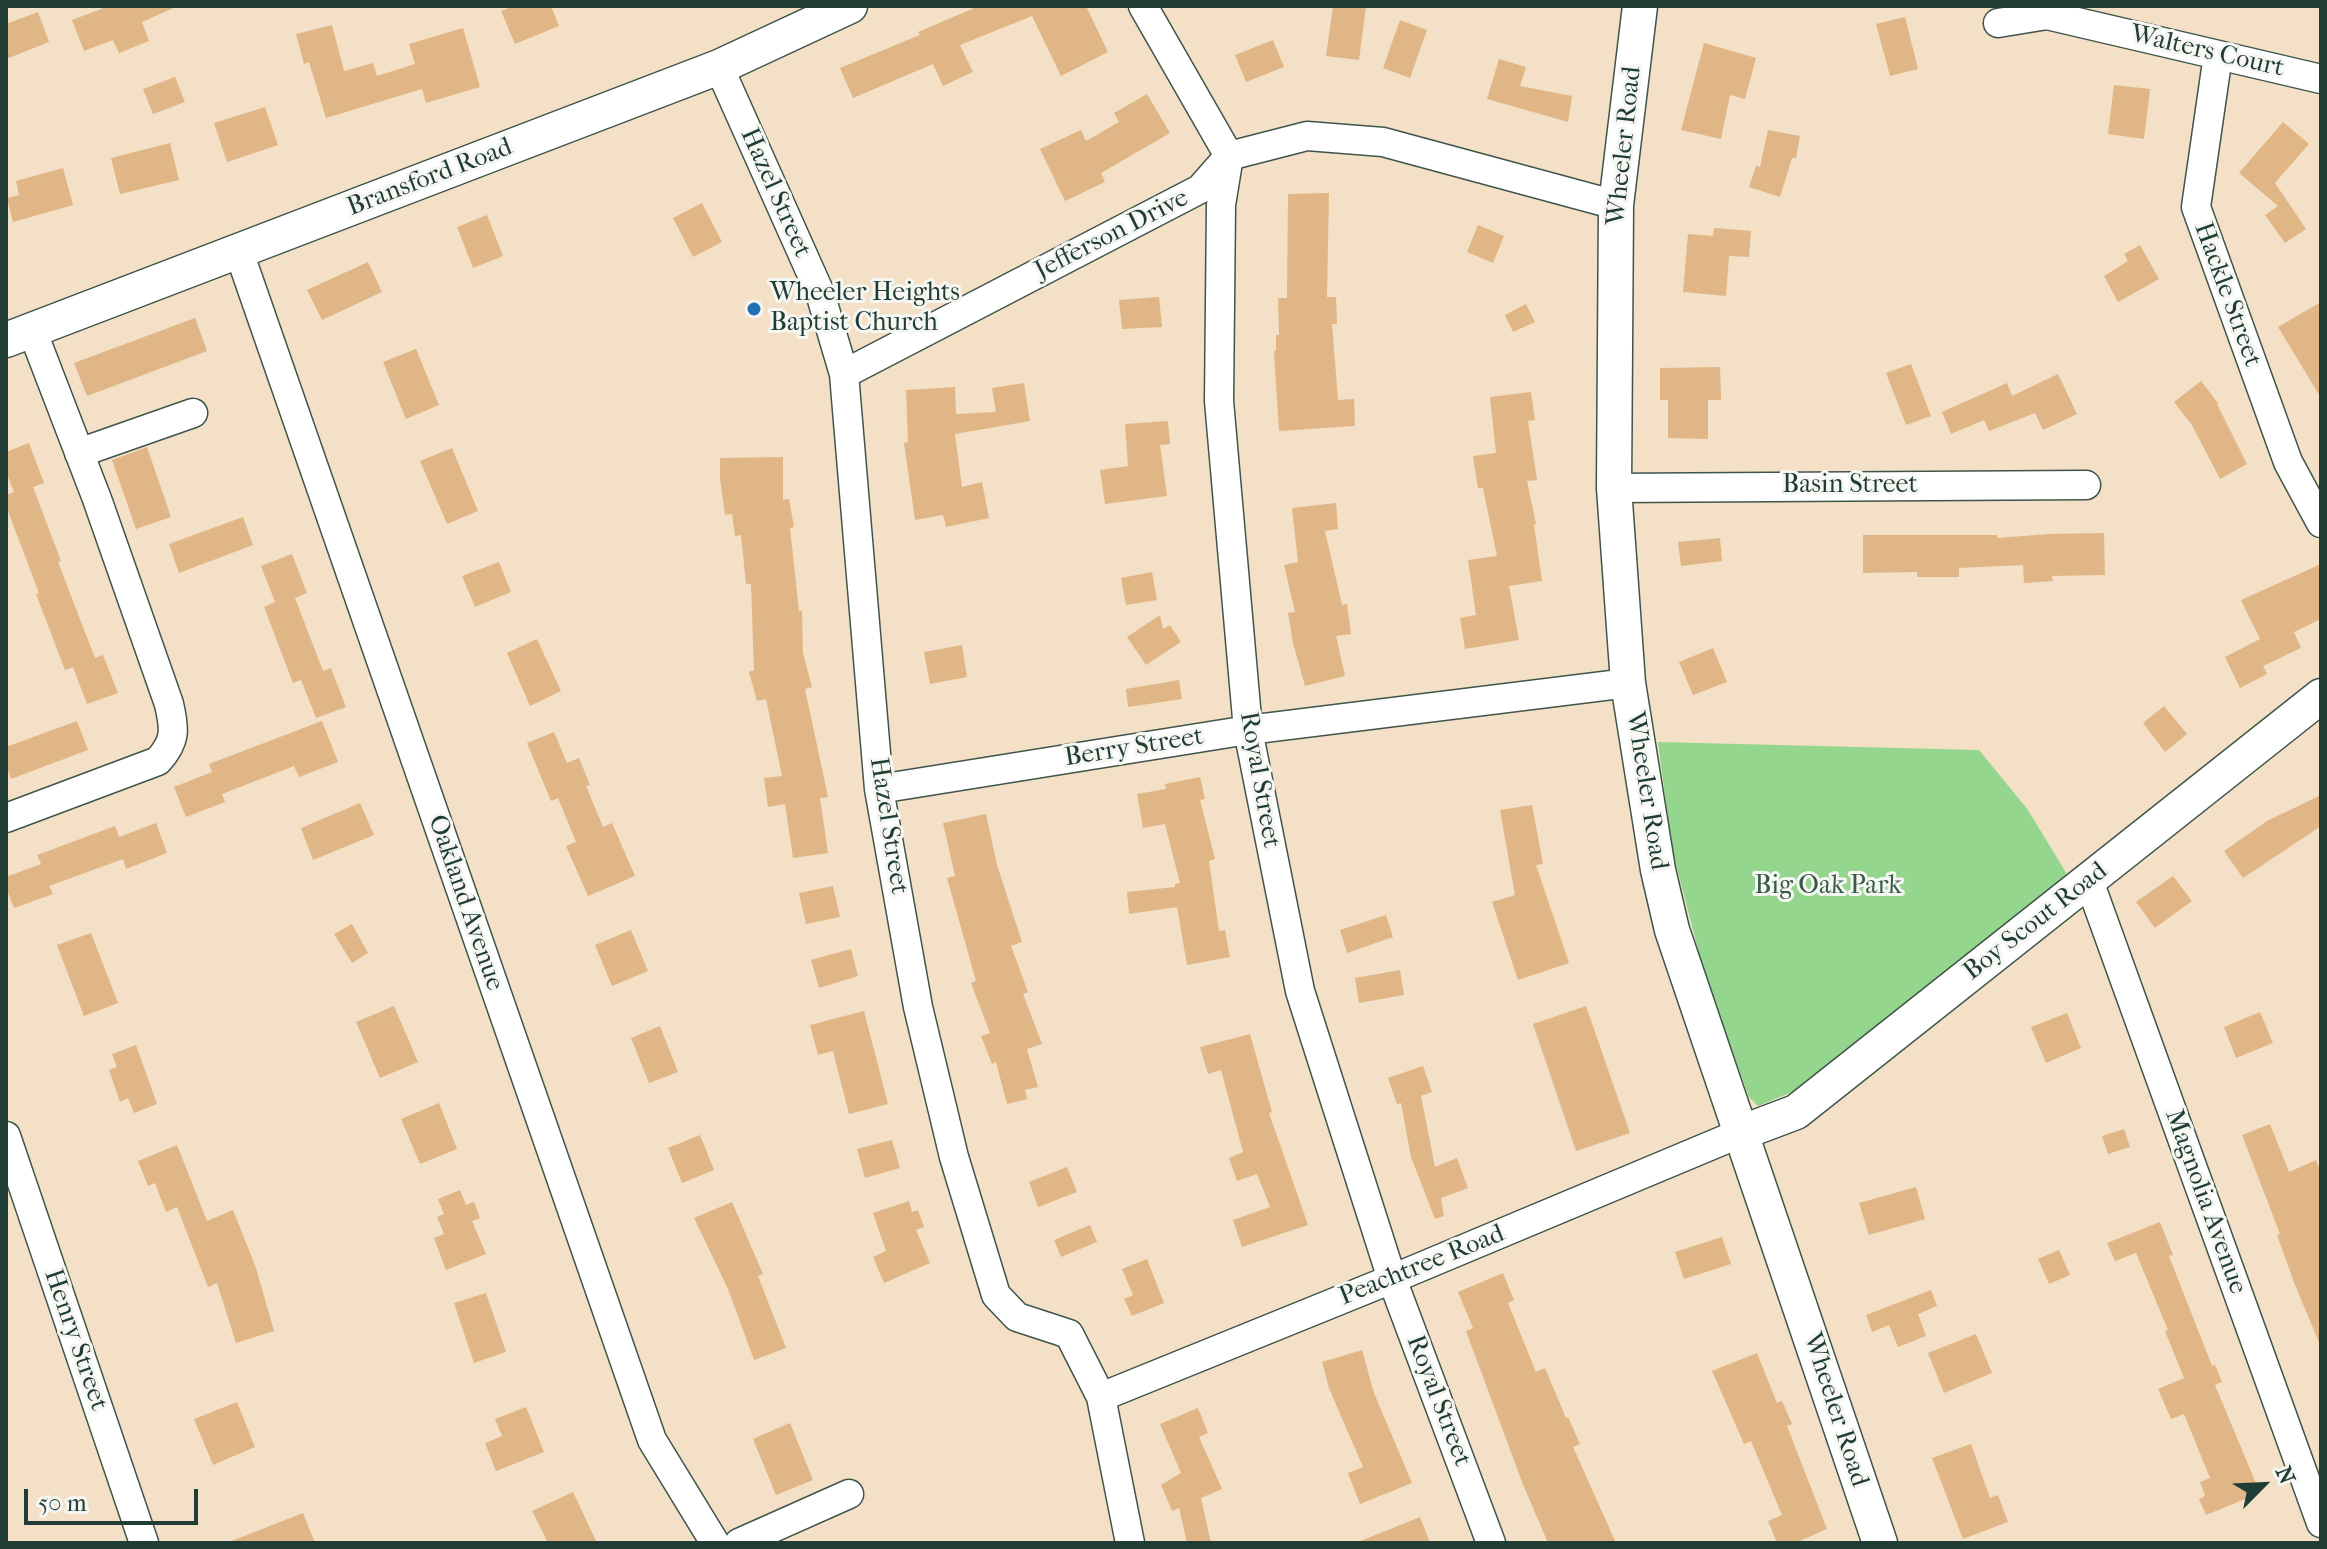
<!DOCTYPE html>
<style>
body{margin:0}
#map{position:relative;width:2327px;height:1549px;overflow:hidden;background:#f3e0c6;font-family:"IM FELL French Canon",serif}
canvas{display:block}
.frame{position:absolute;inset:0;border:8px solid #1f3d34;pointer-events:none}
.north{position:absolute;left:2223px;top:1445px;width:80px;height:80px;-webkit-text-stroke:6px #f6f6f2;paint-order:stroke;rotate:66deg;font-size:22px;font-weight:700;line-height:32px;text-align:center;color:#1f3d34}
.north::after{content:'';display:block;margin:auto;width:28px;height:36px;background:#1f3d34;clip-path:polygon(50% 0,100% 100%,50% 72%,0 100%)}
.scale{position:absolute;left:24px;top:1489px;width:174px;height:36px;box-sizing:border-box;border:4px solid #1f3d34;border-top:0;padding-left:10px;font-size:24px;line-height:28px;white-space:nowrap;color:#1f3d34;-webkit-text-stroke:6px #f6f6f2;paint-order:stroke}
</style>
<div id="map">
<canvas width="2327" height="1549"></canvas>
<div class="frame"></div>
<div class="north">N</div>
<div class="scale">50 m</div>
</div>
<script>
const g = document.querySelector('canvas').getContext('2d');
g.lineJoin = 'round';
function paint(path, color) { g.fillStyle = color; g.fill(path, 'evenodd'); }
function strokePath(path, color, width, dash) { g.strokeStyle = color; g.lineWidth = width; g.lineCap = dash ? 'butt' : 'round'; g.setLineDash(dash || []); g.stroke(path); }
function write(font, color, halo, rows, align = 'center') {
  g.font = font + ' "IM FELL French Canon",serif'; g.lineWidth = 6; g.setLineDash([]); g.textBaseline = 'middle'; g.strokeStyle = halo; g.fillStyle = color; for (const [text, x, y, turn = 0] of rows) {
    g.save(); g.translate(x, y); g.rotate((+turn || 0) * Math.PI / 180); g.textAlign = isNaN(turn) ? turn : align; if (halo) g.strokeText(text, 0, 0); g.fillText(text, 0, 0); g.restore();
  }
}
const green = new Path2D(`
 M 1658,742 L 1979,750 L 2028,810 L 2071,881 L 1794,1091 L 1758,1106 L 1749,1097 L 1706,980 L 1672,849 Z`);
const building = new Path2D(`
 M 109,6 L 178,6 L 142,22 L 149,41 L 119,53 L 113,40 L 84,51 L 72,20 Z
 M 514,6 L 551,6 L 559,26 L 515,44 L 501,11 Z
 M 979,6 L 1086,6 L 1108,52 L 1061,76 L 1032,16 L 960,45 L 973,72 L 943,86 L 933,64 L 853,98 L 840,68 L 920,35 L 918,32 Z
 M 1333,6 L 1366,6 L 1359,60 L 1326,56 Z
 M 38,12 L 49,42 L 6,59 L 6,24 Z
 M 1905,17 L 1918,69 L 1890,76 L 1876,24 Z
 M 1400,20 L 1427,30 L 1410,78 L 1383,68 Z
 M 332,25 L 344,71 L 373,63 L 377,76 L 415,64 L 409,44 L 463,28 L 480,87 L 426,103 L 422,89 L 326,118 L 309,62 L 304,64 L 296,34 Z
 M 1273,40 L 1284,67 L 1246,82 L 1235,55 Z
 M 1704,43 L 1756,58 L 1745,99 L 1730,95 L 1721,139 L 1681,130 Z
 M 1499,59 L 1526,67 L 1520,86 L 1572,96 L 1568,122 L 1487,99 Z
 M 175,77 L 185,102 L 153,114 L 143,89 Z
 M 2114,85 L 2150,89 L 2144,139 L 2108,134 Z
 M 1147,94 L 1170,133 L 1101,173 L 1105,182 L 1065,201 L 1040,149 L 1081,130 L 1086,141 L 1119,122 L 1114,113 Z
 M 265,107 L 278,145 L 227,162 L 214,123 Z
 M 2283,122 L 2309,144 L 2275,183 L 2306,229 L 2285,243 L 2265,215 L 2278,206 L 2239,173 Z
 M 1768,130 L 1800,136 L 1796,158 L 1792,158 L 1780,197 L 1749,187 L 1756,166 L 1760,167 Z
 M 170,143 L 179,180 L 120,194 L 111,158 Z
 M 63,168 L 73,205 L 13,222 L 7,198 L 19,195 L 16,181 Z
 M 1329,193 L 1327,297 L 1336,297 L 1337,324 L 1332,324 L 1338,400 L 1354,399 L 1355,426 L 1279,431 L 1274,351 L 1276,351 L 1276,335 L 1279,335 L 1278,298 L 1287,298 L 1288,194 Z
 M 702,203 L 722,242 L 693,257 L 673,218 Z
 M 487,215 L 503,256 L 473,268 L 457,227 Z
 M 1478,225 L 1504,236 L 1493,263 L 1467,252 Z
 M 1714,228 L 1751,231 L 1749,257 L 1729,256 L 1726,296 L 1683,292 L 1688,234 L 1713,236 Z
 M 2140,245 L 2159,279 L 2118,302 L 2104,276 L 2128,261 L 2124,254 Z
 M 368,262 L 382,292 L 322,320 L 307,290 Z
 M 1159,297 L 1162,327 L 1122,329 L 1119,300 Z
 M 2321,302 L 2321,398 L 2278,327 Z
 M 1526,304 L 1535,322 L 1513,332 L 1505,315 Z
 M 195,318 L 207,351 L 87,396 L 74,363 Z
 M 416,349 L 439,405 L 406,419 L 383,362 Z
 M 1911,364 L 1931,416 L 1906,425 L 1886,373 Z
 M 1720,367 L 1721,400 L 1708,400 L 1708,439 L 1668,438 L 1668,400 L 1660,400 L 1660,368 Z
 M 2058,374 L 2077,414 L 2043,430 L 2035,413 L 1989,431 L 1984,420 L 1951,434 L 1942,412 L 2007,383 L 2012,396 Z
 M 2201,381 L 2218,403 L 2217,404 L 2247,464 L 2220,479 L 2192,425 L 2174,402 Z
 M 1024,383 L 1030,421 L 955,434 L 962,487 L 982,482 L 989,518 L 946,527 L 943,515 L 915,520 L 904,443 L 908,442 L 906,390 L 955,387 L 956,414 L 996,412 L 992,388 Z
 M 1531,392 L 1535,420 L 1528,421 L 1537,480 L 1527,481 L 1536,524 L 1534,525 L 1542,581 L 1509,586 L 1519,640 L 1465,649 L 1460,618 L 1476,615 L 1468,560 L 1497,556 L 1483,488 L 1478,488 L 1473,456 L 1496,453 L 1490,397 Z
 M 1168,421 L 1170,444 L 1160,445 L 1167,496 L 1105,504 L 1100,470 L 1128,466 L 1125,424 Z
 M 29,443 L 44,483 L 33,487 L 61,561 L 58,562 L 95,658 L 103,655 L 118,693 L 87,704 L 73,667 L 65,670 L 36,594 L 39,593 L 6,506 L 6,495 L 14,492 L 6,472 L 6,452 Z
 M 147,447 L 171,517 L 136,529 L 112,460 Z
 M 452,448 L 478,511 L 447,524 L 420,461 Z
 M 783,457 L 783,500 L 789,499 L 794,527 L 790,528 L 799,611 L 802,611 L 803,653 L 812,687 L 805,689 L 828,797 L 820,798 L 828,853 L 793,858 L 785,804 L 768,807 L 764,778 L 782,776 L 766,699 L 757,701 L 749,672 L 754,670 L 751,584 L 746,584 L 741,535 L 735,536 L 732,514 L 725,515 L 720,479 L 720,458 Z
 M 1336,503 L 1338,529 L 1325,531 L 1342,605 L 1347,604 L 1351,634 L 1336,636 L 1345,676 L 1305,686 L 1293,643 L 1288,613 L 1295,612 L 1284,565 L 1298,562 L 1292,508 Z
 M 243,517 L 253,545 L 179,573 L 169,544 Z
 M 2104,533 L 2105,575 L 2052,576 L 2053,581 L 2024,583 L 2023,565 L 1959,568 L 1959,577 L 1917,577 L 1917,572 L 1863,573 L 1863,535 L 1997,535 L 1997,538 L 2049,534 Z
 M 1720,538 L 1722,561 L 1681,566 L 1678,542 Z
 M 292,554 L 307,593 L 295,598 L 323,671 L 331,668 L 346,707 L 316,718 L 301,680 L 293,683 L 264,607 L 275,602 L 261,566 Z
 M 499,562 L 511,592 L 475,607 L 462,576 Z
 M 2321,564 L 2321,619 L 2294,632 L 2301,648 L 2263,666 L 2267,674 L 2240,688 L 2225,657 L 2260,639 L 2241,600 Z
 M 1152,572 L 1157,600 L 1126,605 L 1121,578 Z
 M 1160,615 L 1163,629 L 1170,625 L 1181,642 L 1146,665 L 1127,637 Z
 M 537,639 L 561,691 L 530,706 L 507,653 Z
 M 962,645 L 967,677 L 930,684 L 924,652 Z
 M 1713,648 L 1727,682 L 1693,695 L 1679,662 Z
 M 1179,680 L 1182,699 L 1128,707 L 1126,689 Z
 M 2164,706 L 2187,734 L 2165,752 L 2143,723 Z
 M 77,721 L 88,750 L 11,779 L 6,765 L 6,747 Z
 M 322,721 L 338,762 L 299,777 L 294,766 L 222,794 L 225,802 L 186,817 L 174,787 L 212,772 L 209,764 Z
 M 554,732 L 567,763 L 579,758 L 590,785 L 586,786 L 603,827 L 612,823 L 635,876 L 588,896 L 566,846 L 576,842 L 558,798 L 551,801 L 527,743 Z
 M 1200,777 L 1205,799 L 1200,800 L 1215,859 L 1209,861 L 1219,931 L 1225,930 L 1230,957 L 1187,965 L 1177,907 L 1129,914 L 1127,892 L 1175,887 L 1175,884 L 1180,883 L 1165,824 L 1143,828 L 1137,794 L 1166,789 L 1165,784 Z
 M 2321,795 L 2321,826 L 2243,878 L 2224,851 L 2267,821 Z
 M 360,803 L 374,835 L 313,860 L 301,828 Z
 M 1532,805 L 1543,864 L 1536,865 L 1569,963 L 1518,980 L 1492,902 L 1515,895 L 1500,810 Z
 M 986,814 L 997,865 L 1022,942 L 1011,946 L 1028,992 L 1023,994 L 1042,1044 L 1027,1049 L 1038,1087 L 1025,1090 L 1027,1099 L 1007,1104 L 996,1062 L 992,1064 L 981,1036 L 990,1033 L 971,983 L 976,981 L 947,878 L 955,876 L 943,823 Z
 M 156,823 L 167,853 L 126,869 L 123,859 L 49,886 L 53,894 L 14,908 L 6,888 L 6,877 L 41,864 L 37,855 L 115,826 L 119,837 Z
 M 2173,876 L 2192,901 L 2155,928 L 2136,902 Z
 M 833,886 L 840,917 L 806,924 L 799,893 Z
 M 1386,915 L 1393,937 L 1347,953 L 1340,930 Z
 M 352,924 L 368,953 L 352,963 L 334,934 Z
 M 631,930 L 648,971 L 612,986 L 595,945 Z
 M 91,933 L 118,1003 L 84,1016 L 57,945 Z
 M 851,949 L 858,976 L 819,988 L 811,960 Z
 M 1400,970 L 1404,995 L 1359,1003 L 1355,978 Z
 M 394,1006 L 418,1062 L 380,1078 L 356,1022 Z
 M 1586,1006 L 1630,1133 L 1576,1151 L 1533,1024 Z
 M 864,1011 L 888,1104 L 849,1114 L 833,1051 L 818,1055 L 810,1025 Z
 M 2260,1012 L 2273,1043 L 2236,1058 L 2224,1027 Z
 M 2067,1013 L 2081,1048 L 2046,1063 L 2031,1027 Z
 M 660,1026 L 678,1072 L 649,1083 L 631,1038 Z
 M 1250,1034 L 1272,1112 L 1269,1113 L 1308,1225 L 1242,1247 L 1233,1220 L 1270,1207 L 1257,1174 L 1237,1181 L 1229,1158 L 1243,1152 L 1221,1070 L 1208,1074 L 1200,1047 Z
 M 136,1045 L 157,1104 L 134,1113 L 128,1098 L 120,1102 L 109,1070 L 117,1067 L 112,1054 Z
 M 1423,1066 L 1432,1092 L 1421,1096 L 1435,1167 L 1457,1158 L 1468,1188 L 1441,1198 L 1444,1216 L 1435,1219 L 1411,1157 L 1401,1103 L 1397,1104 L 1388,1078 Z
 M 439,1103 L 457,1149 L 420,1164 L 401,1119 Z
 M 2270,1124 L 2289,1172 L 2316,1160 L 2321,1172 L 2321,1347 L 2295,1285 L 2277,1235 L 2280,1234 L 2242,1135 Z
 M 2124,1129 L 2130,1147 L 2108,1154 L 2102,1136 Z
 M 700,1135 L 714,1170 L 682,1183 L 668,1148 Z
 M 892,1140 L 900,1168 L 865,1178 L 857,1149 Z
 M 177,1145 L 207,1221 L 233,1210 L 256,1268 L 274,1331 L 236,1343 L 217,1283 L 208,1287 L 177,1207 L 166,1212 L 155,1183 L 148,1186 L 138,1161 Z
 M 1067,1167 L 1077,1192 L 1038,1207 L 1029,1182 Z
 M 1916,1187 L 1925,1219 L 1869,1235 L 1859,1203 Z
 M 460,1190 L 466,1205 L 474,1202 L 480,1218 L 472,1221 L 486,1254 L 446,1270 L 434,1238 L 444,1234 L 437,1217 L 444,1214 L 438,1199 Z
 M 909,1201 L 912,1212 L 918,1210 L 924,1227 L 916,1230 L 930,1263 L 884,1283 L 873,1257 L 886,1251 L 873,1213 Z
 M 732,1202 L 763,1274 L 758,1276 L 786,1348 L 754,1360 L 728,1289 L 694,1218 Z
 M 2160,1222 L 2173,1255 L 2169,1256 L 2212,1366 L 2215,1365 L 2222,1382 L 2215,1385 L 2260,1493 L 2206,1515 L 2199,1499 L 2205,1496 L 2200,1482 L 2210,1478 L 2184,1414 L 2171,1419 L 2158,1389 L 2184,1378 L 2165,1331 L 2168,1330 L 2136,1253 L 2115,1261 L 2107,1243 Z
 M 1090,1225 L 1097,1242 L 1061,1257 L 1054,1240 Z
 M 1722,1237 L 1731,1264 L 1684,1279 L 1675,1252 Z
 M 2059,1250 L 2070,1275 L 2049,1284 L 2038,1259 Z
 M 1147,1259 L 1164,1303 L 1132,1316 L 1124,1299 L 1133,1295 L 1122,1269 Z
 M 1503,1273 L 1514,1300 L 1508,1303 L 1536,1372 L 1545,1368 L 1566,1418 L 1568,1417 L 1580,1444 L 1573,1447 L 1616,1543 L 1548,1543 L 1522,1482 L 1466,1331 L 1473,1328 L 1458,1292 Z
 M 1931,1290 L 1937,1306 L 1918,1314 L 1926,1336 L 1898,1347 L 1889,1325 L 1872,1332 L 1866,1315 Z
 M 486,1293 L 506,1352 L 474,1363 L 454,1303 Z
 M 1976,1334 L 1992,1373 L 1944,1393 L 1928,1353 Z
 M 1362,1350 L 1374,1393 L 1412,1483 L 1360,1504 L 1348,1473 L 1363,1467 L 1329,1388 L 1322,1362 Z
 M 1757,1353 L 1777,1403 L 1782,1401 L 1792,1424 L 1787,1426 L 1827,1529 L 1795,1543 L 1777,1543 L 1768,1521 L 1782,1515 L 1751,1441 L 1744,1444 L 1712,1371 Z
 M 237,1402 L 255,1447 L 213,1465 L 194,1419 Z
 M 526,1407 L 544,1452 L 496,1471 L 485,1443 L 502,1436 L 495,1419 Z
 M 1198,1408 L 1208,1433 L 1199,1437 L 1222,1489 L 1201,1498 L 1211,1543 L 1187,1543 L 1179,1508 L 1172,1511 L 1161,1485 L 1181,1473 L 1160,1424 Z
 M 790,1423 L 813,1480 L 776,1495 L 753,1439 Z
 M 1971,1444 L 1990,1498 L 1998,1495 L 2008,1522 L 1963,1539 L 1932,1458 Z
 M 573,1492 L 597,1543 L 548,1543 L 532,1511 Z
 M 303,1513 L 315,1543 L 229,1543 L 229,1542 Z
 M 1420,1517 L 1430,1543 L 1358,1543 L 1358,1542 Z`);
const minor = new Path2D(`
 M 1143,6 L 1229,156 L 1221,205 L 1219,401 L 1248,730 L 1300,991 L 1392,1279 L 1491,1543
 M 1998,23 L 2047,15 L 2321,79
 M 2218,55 L 2196,207 L 2288,462 L 2321,523
 M 719,67 L 820,293 L 844,374 L 879,789 L 918,1007 L 954,1157 L 996,1295 L 1017,1317 L 1069,1334 L 1101,1397 L 1130,1543
 M 239,252 L 652,1440 L 715,1543
 M 844,374 L 1200,189 L 1229,156 L 1307,136 L 1383,142 L 1616,205
 M 79,453 L 193,413
 M 1614,488 L 2086,485
 M 879,789 L 1248,730 L 1628,683
 M 6,818 L 158,761 C 176,741 175,730 169,704 L 97,499 L 32,330
 M 2089,881 L 2321,1523
 M 6,1136 L 144,1543
 M 1101,1397 L 1392,1279 L 1743,1132
 M 739,1543 L 849,1494`);
const tertiary = new Path2D(`
 M 1640,6 L 1616,205 L 1614,488 L 1628,683 L 1658,870 L 1672,930 L 1880,1543
 M 6,340 L 719,67 L 850,6
 M 1743,1132 L 1796,1112 L 2321,696`);
const markers = [
 [754,309,8,"#1f6fb2"]
];
const streetNames = [
 ["Walters Court",2207,52,13],
 ["Wheeler Road",1625,146,-84],
 ["Bransford Road",430,178,-21],
 ["Hazel Street",775,193,66],
 ["Jefferson Drive",1112,235,-27],
 ["Hackle Street",2227,295,70],
 ["Basin Street",1850,486],
 ["Berry Street",1134,748,-9],
 ["Royal Street",1259,780,80],
 ["Wheeler Road",1646,791,81],
 ["Hazel Street",888,826,81],
 ["Oakland Avenue",465,903,71],
 ["Boy Scout Road",2036,922,-38],
 ["Magnolia Avenue",2205,1202,70],
 ["Peachtree Road",1422,1266,-22],
 ["Henry Street",75,1340,71],
 ["Royal Street",1438,1401,69],
 ["Wheeler Road",1835,1410,72]
];
const poiNames = [
 ["Wheeler Heights",770,294],
 ["Baptist Church",770,324]
];
const parkNames = [
 ["Big Oak Park",1828,887]
];
paint(green, '#94d68d');
paint(building, '#e0b686');
strokePath(minor, '#3f554a', 31);
strokePath(tertiary, '#3f554a', 37);
strokePath(minor, '#fff', 28);
strokePath(tertiary, '#fff', 34);
for (const [x, y, r, color] of markers) { const dot = new Path2D(); dot.arc(x, y, r, 0, 2 * Math.PI); g.fillStyle = color; g.fill(dot); strokePath(dot, '#f6f6f2', 3); }
write('26px', '#1f3d34', '#f6f6f2', streetNames);
write('26px', '#1f3d34', '#f6f6f2', poiNames, 'left');
write('26px', '#365c46', '#f6f6f2', parkNames);
</script>
